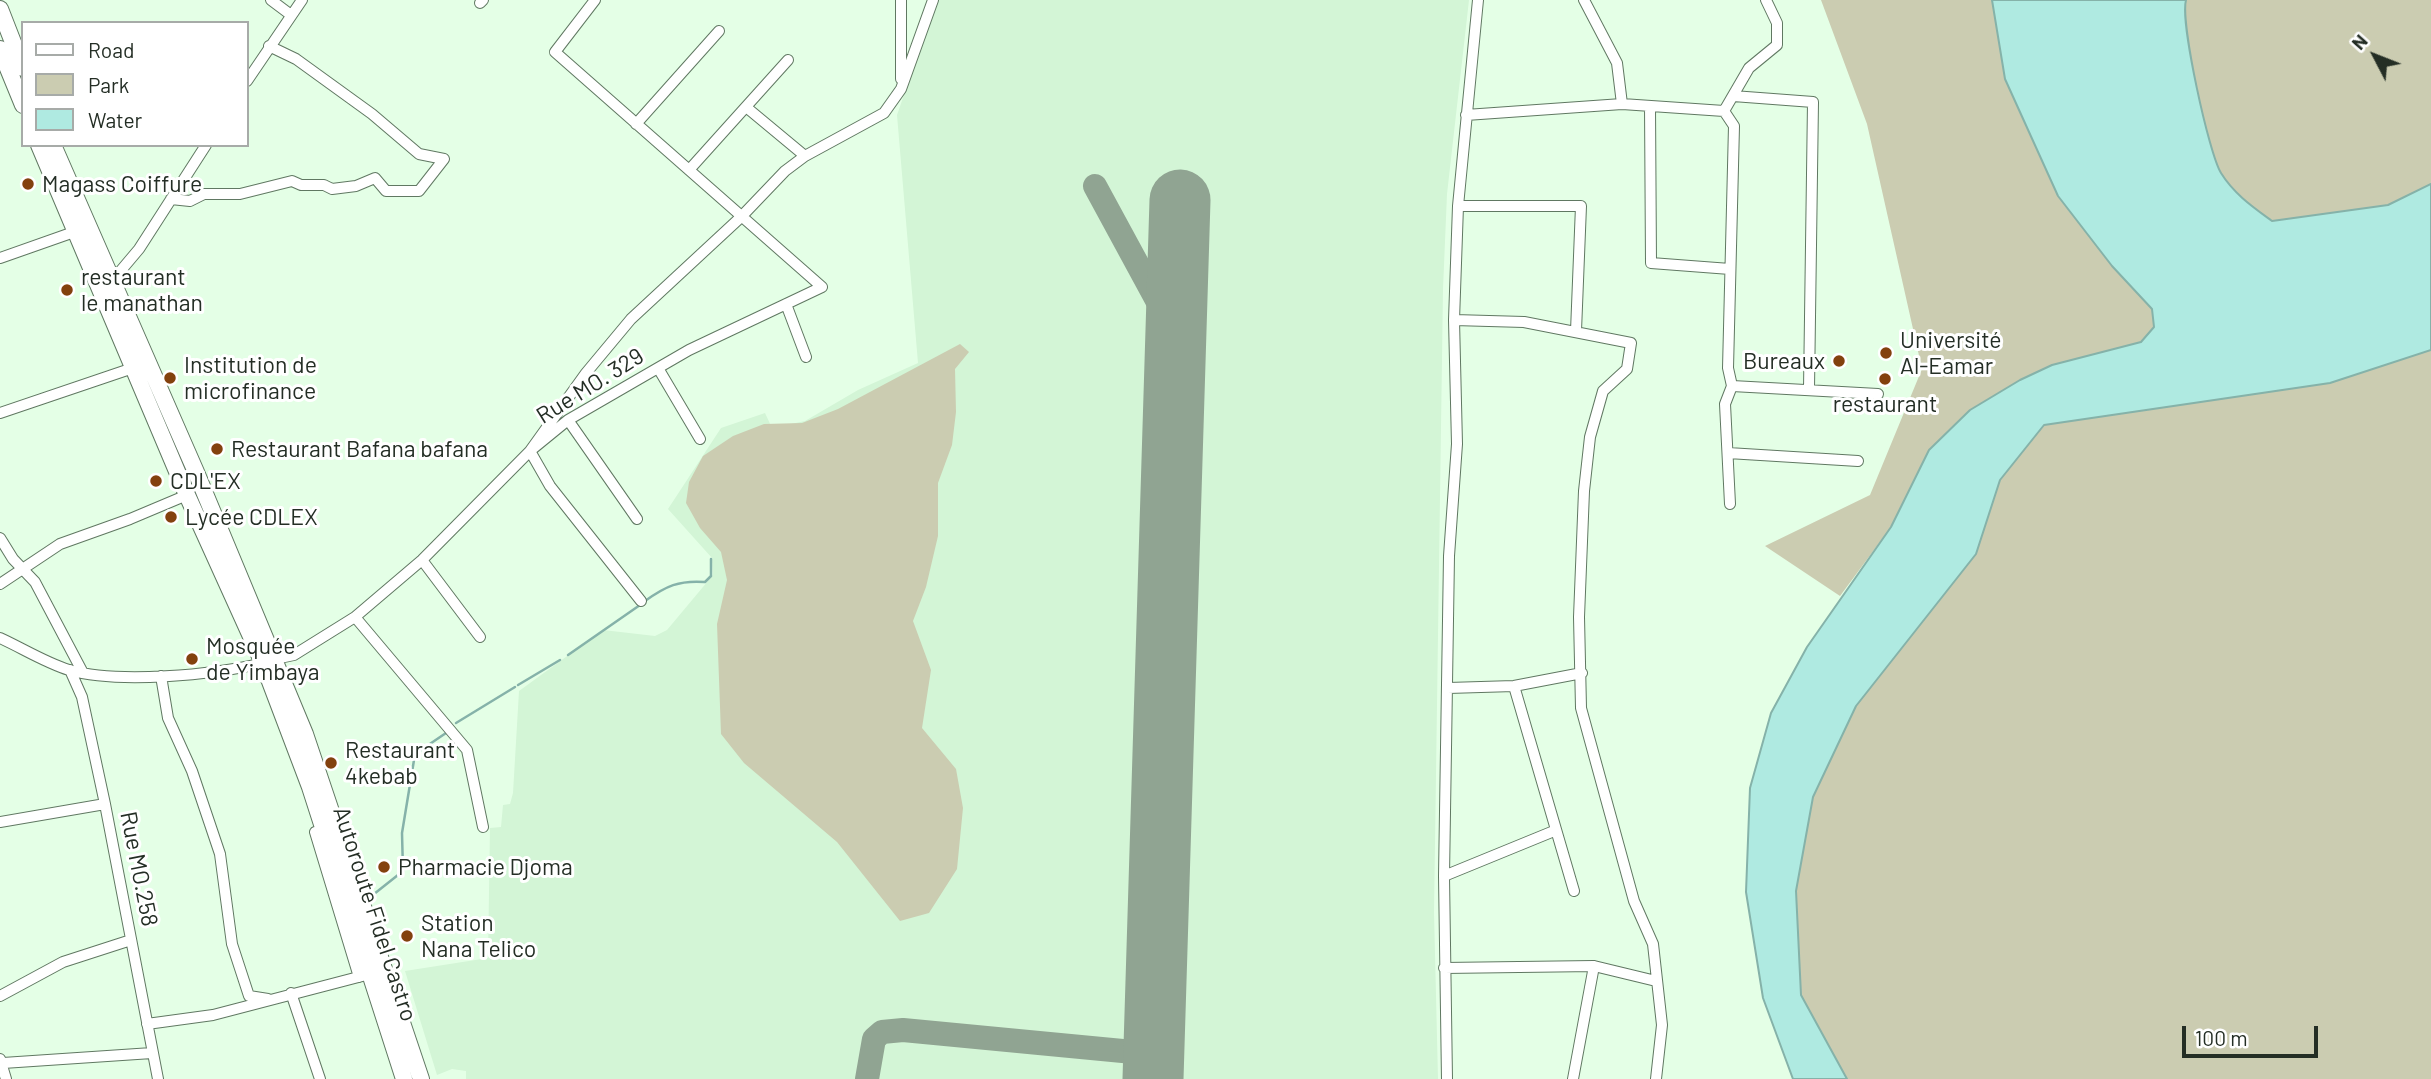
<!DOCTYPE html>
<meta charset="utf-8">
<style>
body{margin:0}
#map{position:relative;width:2431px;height:1079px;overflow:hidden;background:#e4ffe6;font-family:Barlow,sans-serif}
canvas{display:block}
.legend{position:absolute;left:21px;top:21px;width:228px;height:126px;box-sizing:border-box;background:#fff;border:2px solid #a7aba8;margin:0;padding:9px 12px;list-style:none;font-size:21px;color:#242e25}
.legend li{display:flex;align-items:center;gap:14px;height:35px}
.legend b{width:35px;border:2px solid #a7aba8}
.north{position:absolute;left:2340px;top:21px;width:70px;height:70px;-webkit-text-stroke:5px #fff;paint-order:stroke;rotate:312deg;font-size:19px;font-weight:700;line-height:28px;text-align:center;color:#242e25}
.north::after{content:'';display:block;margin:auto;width:24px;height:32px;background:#242e25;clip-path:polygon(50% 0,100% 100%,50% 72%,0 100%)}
.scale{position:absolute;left:2182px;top:1026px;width:136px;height:32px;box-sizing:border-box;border:4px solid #242e25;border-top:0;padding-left:9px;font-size:21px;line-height:24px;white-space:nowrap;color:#242e25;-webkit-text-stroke:5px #fff;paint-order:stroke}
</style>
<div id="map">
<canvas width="2431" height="1079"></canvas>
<ul class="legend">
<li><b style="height:9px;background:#fff"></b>Road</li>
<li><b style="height:19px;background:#cbccb1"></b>Park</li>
<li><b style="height:19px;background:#afeae1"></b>Water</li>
</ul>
<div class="north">N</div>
<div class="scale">100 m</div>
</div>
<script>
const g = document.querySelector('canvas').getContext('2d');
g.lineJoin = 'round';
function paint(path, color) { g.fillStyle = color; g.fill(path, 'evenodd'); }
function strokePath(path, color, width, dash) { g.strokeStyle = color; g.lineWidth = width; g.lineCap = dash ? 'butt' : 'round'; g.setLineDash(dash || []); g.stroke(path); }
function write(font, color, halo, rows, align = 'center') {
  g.font = font + ' Barlow,sans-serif'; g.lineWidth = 6; g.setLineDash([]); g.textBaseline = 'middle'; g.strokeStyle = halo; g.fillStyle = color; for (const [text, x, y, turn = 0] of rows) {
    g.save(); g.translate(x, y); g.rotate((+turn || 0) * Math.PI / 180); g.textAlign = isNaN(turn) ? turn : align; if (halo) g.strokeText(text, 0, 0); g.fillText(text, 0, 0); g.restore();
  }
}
const built = new Path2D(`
 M 937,0 L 1469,0 L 1447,194 L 1443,289 L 1434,912 L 1438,1079 L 466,1079 L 466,1071 L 452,1069 L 437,1075 L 405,971 L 488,958 L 490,828 L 501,827 L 503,805 L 510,804 L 513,793 L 519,691 L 603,630 L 655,636 L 667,630 L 713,575 L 712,558 L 668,509 L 721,428 L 765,413 L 772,428 L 805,421 L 858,390 L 918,363 L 897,115 Z`);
const green = new Path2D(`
 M 1821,0 L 1992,0 L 2005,79 L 2112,266 L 2152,309 L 2154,327 L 2142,342 L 2052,365 L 1929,450 L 1891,527 L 1840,596 L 1765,546 L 1870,495 L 1922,369 L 1867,124 Z
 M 2186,0 L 2431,0 L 2431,184 L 2388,205 L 2272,221 C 2253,207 2234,194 2221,173 C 2209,154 2180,22 2186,0 Z
 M 960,344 L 969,352 L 955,369 L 956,412 L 952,445 L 938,483 L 938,536 L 926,587 L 913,621 L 931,670 L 922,728 L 956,769 L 963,808 L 957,869 L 929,913 L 900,921 L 837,842 L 744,763 L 721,734 L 717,624 L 727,580 L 721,552 L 700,528 L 686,503 L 689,482 L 703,456 L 733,436 L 764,424 L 802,423 L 838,409 Z
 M 2431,350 L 2431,1079 L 1847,1079 L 1801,995 L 1796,891 L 1813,796 L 1856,706 L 1976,554 L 2000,480 L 2045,424 L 2330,383 Z`);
const water = new Path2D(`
 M 1992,0 L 2186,0 C 2180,22 2209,154 2221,173 C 2234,194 2253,207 2272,221 L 2388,205 L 2431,184 L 2431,350 L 2330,383 L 2044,425 L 2000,480 L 1976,554 L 1856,706 L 1813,797 L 1796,891 L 1801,995 L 1847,1079 L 1793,1079 L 1763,998 L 1746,892 L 1750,788 L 1771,713 L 1807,647 L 1891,527 L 1929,450 L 1970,410 L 2020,380 L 2052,365 L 2141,342 L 2154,327 L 2152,309 L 2112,266 L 2058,196 L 2005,79 Z`);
const stream = new Path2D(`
 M 645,601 C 666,586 679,580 705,582 L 711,576 L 711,559
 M 568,655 L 640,605
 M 518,685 L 560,660
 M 456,723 L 515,687
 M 374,894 L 403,871 L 402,833 L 415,754 L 446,733`);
const taxiway = new Path2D(`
 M 1095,186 L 1165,315 L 1175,352
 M 867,1079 L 874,1039 L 882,1032 L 903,1030 L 1154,1054`);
const runway = new Path2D(`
 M 1153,1079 L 1180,200`);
const minor = new Path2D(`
 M 271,0 L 291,15
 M 1584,0 L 1617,63 L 1622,104
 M 480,3 L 483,0
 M 901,79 L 901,0
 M 247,81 L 302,0
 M 1733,96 L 1813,102 L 1809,389
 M 1650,106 L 1651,263 L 1730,269
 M 746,107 L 805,156
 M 1724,111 L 1749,68 L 1777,45 L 1777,23 L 1766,0
 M 1466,115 L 1622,104 L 1724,111 L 1734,126 L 1728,368 L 1732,386 L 1725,404 L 1730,504
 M 636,124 L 719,31
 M 689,170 L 788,60
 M 171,199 L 190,201 L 204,194 L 240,194 L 292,181 L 301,185 L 324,185 L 332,189 L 356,186 L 375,178 L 386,191 L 419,191 L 444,159 L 419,154 L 372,114 L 296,59 L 269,46
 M 1458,206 L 1581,206 L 1576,331
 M 0,258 L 74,232
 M 112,281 L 139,249 L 206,145
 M 786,304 L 806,357
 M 1454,320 L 1524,322 L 1631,343 L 1627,369 L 1603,391 L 1590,437 L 1584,491 L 1579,617 L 1581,708 L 1634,901 L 1653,944 L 1662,1025 L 1656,1079
 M 658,368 L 700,439
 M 1732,386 L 1878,394
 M 0,413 L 133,368
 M 568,420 L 637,519
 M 1728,453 L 1858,461
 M 0,538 L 13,559 L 35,582 L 82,671
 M 422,560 L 480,637
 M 0,584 L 60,544 L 130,519 L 187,495
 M 641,601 L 550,486 L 530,451 L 586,373 L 631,319 L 741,217 L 785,171 L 805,156 L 884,113 L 901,89 L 933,0
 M 355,617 L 467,750 L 483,827
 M 0,638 C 22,648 46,663 69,670 C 118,684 213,675 263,663
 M 275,659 L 294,655 L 355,617 L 422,560 L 530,451 L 568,420 L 689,350 L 822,287 L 555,52 L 595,0
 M 70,670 L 82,697 L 105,804 L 158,1079
 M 161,676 L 168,718 L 192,771 L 220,854 L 232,944 L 249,996 L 268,999
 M 1514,686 L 1574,891
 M 1448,688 L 1514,686 L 1582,673
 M 0,822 L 105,804
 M 315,832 L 359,977
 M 1444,876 L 1554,831
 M 1444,968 L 1594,966
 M 291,993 L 320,1079
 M 0,996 L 63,962 L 131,940
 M 147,1024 L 213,1015 L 370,974
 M 0,1059 L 6,1079
 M 3,1063 L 152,1053
 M 1447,1079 L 1444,876 L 1449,556 L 1457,444 L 1454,320 L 1458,206 L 1478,0
 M 1573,1079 L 1594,966 L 1656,981`);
const highway = new Path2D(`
 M 0,9 L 23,68
 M 0,49 L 23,105
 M 39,145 L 187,495 L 263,663 L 310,787 L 404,1079
 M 53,145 L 196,472 L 305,734 L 421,1079`);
const markers = [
 [28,184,7,"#83410e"],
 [67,290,7,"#83410e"],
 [1886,353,7,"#83410e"],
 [1839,361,7,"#83410e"],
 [170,378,7,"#83410e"],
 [1885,379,7,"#83410e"],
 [217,449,7,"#83410e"],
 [156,481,7,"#83410e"],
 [171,517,7,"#83410e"],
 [192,659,7,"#83410e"],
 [331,763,7,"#83410e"],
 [384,867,7,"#83410e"],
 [407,936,7,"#83410e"]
];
const poiNames = [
 ["Magass Coiffure",42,184],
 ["restaurant",81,277],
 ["le manathan",81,303],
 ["Université",1900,340],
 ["Al-Eamar",1900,366],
 ["Bureaux",1825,361,"right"],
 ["Institution de",184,365],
 ["microfinance",184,391],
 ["restaurant",1885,404,"center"],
 ["Restaurant Bafana bafana",231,449],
 ["CDL'EX",170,481],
 ["Lycée CDLEX",185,517],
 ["Mosquée",206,646],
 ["de Yimbaya",206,672],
 ["Restaurant",345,750],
 ["4kebab",345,776],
 ["Pharmacie Djoma",398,867],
 ["Station",421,923],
 ["Nana Telico",421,949]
];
const streetNames = [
 ["Rue MO. 329",590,386,-32],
 ["Rue MO.258",139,869,79],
 ["Autoroute Fidel Castro",375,914,72]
];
paint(built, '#d3f5d6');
paint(green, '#cbccb1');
paint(water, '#afeae1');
strokePath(water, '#85b2a9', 2);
strokePath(stream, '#85b2a9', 2.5);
strokePath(taxiway, '#90a492', 24);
strokePath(runway, '#90a492', 61);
strokePath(minor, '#607862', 12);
strokePath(highway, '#607862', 18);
strokePath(minor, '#fff', 10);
strokePath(highway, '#fff', 16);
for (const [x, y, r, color] of markers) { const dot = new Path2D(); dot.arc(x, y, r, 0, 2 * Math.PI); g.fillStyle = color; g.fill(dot); strokePath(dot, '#fff', 2.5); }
write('23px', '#242e25', '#fff', poiNames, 'left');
write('23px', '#242e25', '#fff', streetNames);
</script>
